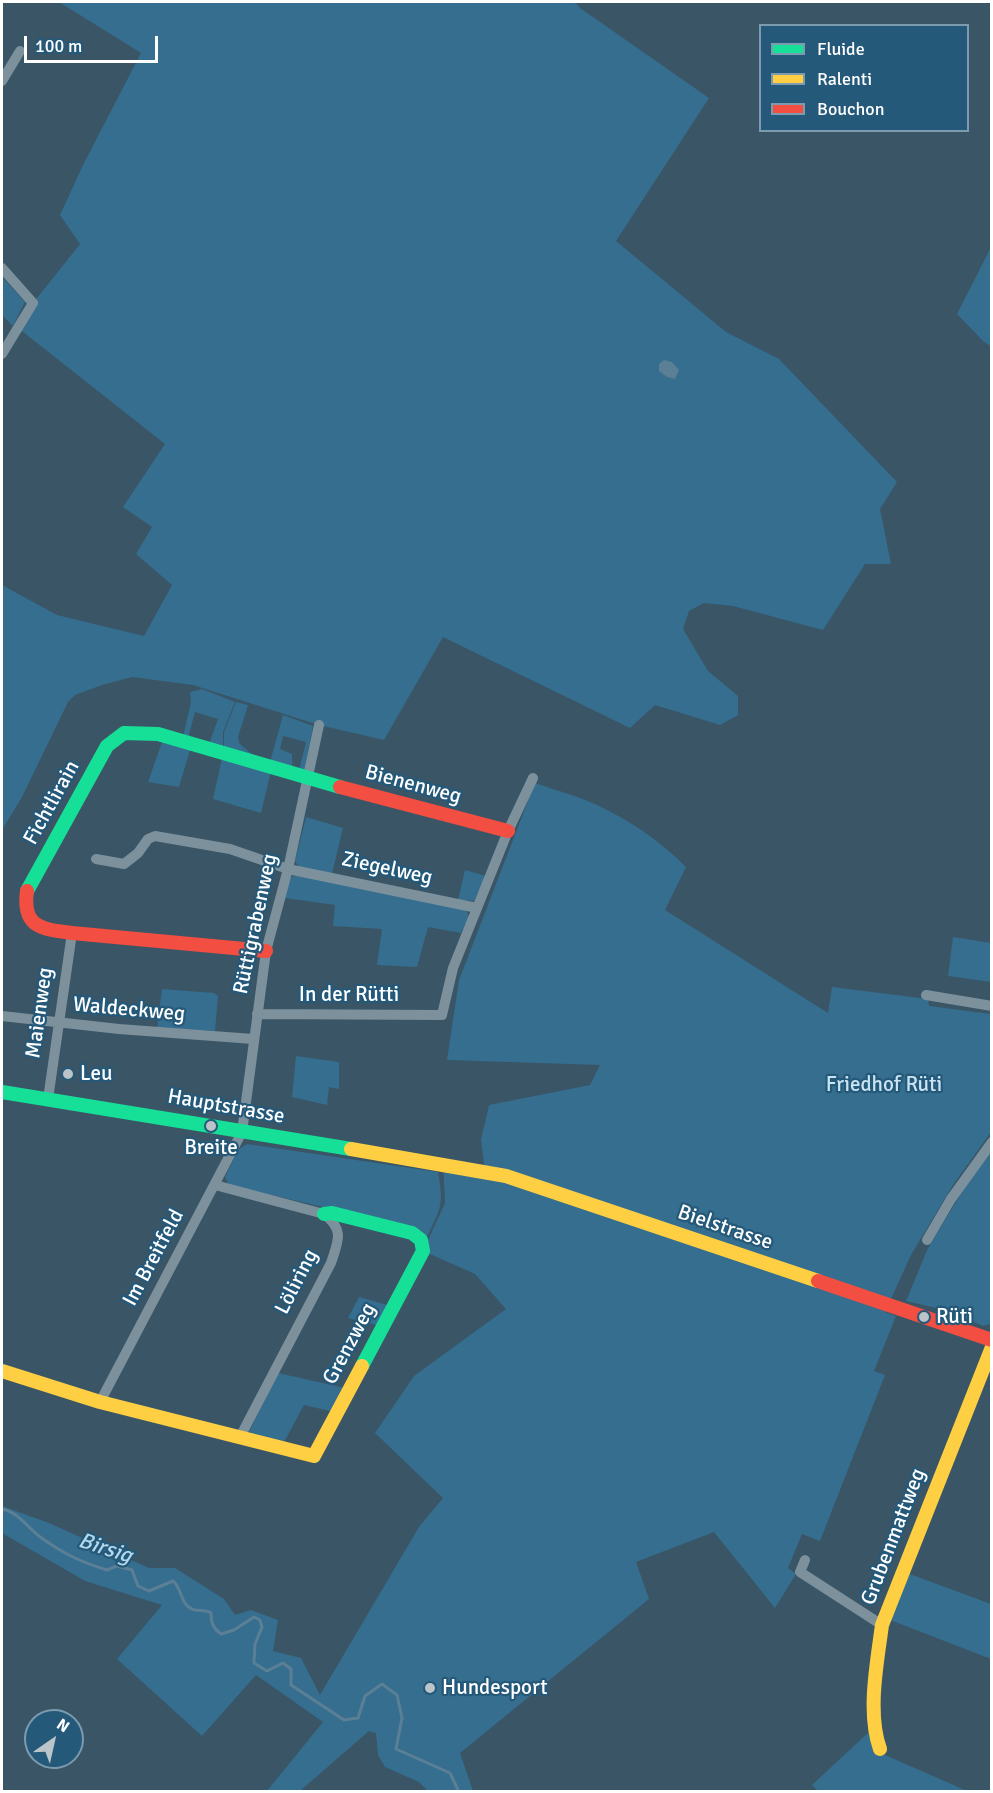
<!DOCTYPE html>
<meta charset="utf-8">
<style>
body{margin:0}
#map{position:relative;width:993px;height:1793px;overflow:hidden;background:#395566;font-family:Signika,sans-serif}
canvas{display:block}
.frame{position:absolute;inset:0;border:3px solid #fff;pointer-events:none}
.legend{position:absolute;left:759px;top:24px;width:210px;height:108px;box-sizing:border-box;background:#25597a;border:2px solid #7c9baf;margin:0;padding:8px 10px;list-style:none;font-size:18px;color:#fff}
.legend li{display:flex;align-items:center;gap:12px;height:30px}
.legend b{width:30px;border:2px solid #7c9baf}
.north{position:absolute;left:24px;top:1709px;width:60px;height:60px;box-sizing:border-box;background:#25597a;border:2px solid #7c9baf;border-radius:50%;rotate:34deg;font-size:16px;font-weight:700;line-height:24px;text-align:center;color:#fff}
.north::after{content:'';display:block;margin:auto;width:21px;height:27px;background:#bac4c9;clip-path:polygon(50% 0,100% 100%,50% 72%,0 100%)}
.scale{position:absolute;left:24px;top:36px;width:134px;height:27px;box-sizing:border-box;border:3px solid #fff;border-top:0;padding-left:8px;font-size:18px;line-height:21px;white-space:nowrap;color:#fff;-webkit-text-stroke:4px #25597a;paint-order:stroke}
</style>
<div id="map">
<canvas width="993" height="1793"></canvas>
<div class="frame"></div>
<ul class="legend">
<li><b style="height:8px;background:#16e098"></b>Fluide</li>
<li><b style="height:8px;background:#ffcf43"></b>Ralenti</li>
<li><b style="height:8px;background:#f24e42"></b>Bouchon</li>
</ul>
<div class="north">N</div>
<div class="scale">100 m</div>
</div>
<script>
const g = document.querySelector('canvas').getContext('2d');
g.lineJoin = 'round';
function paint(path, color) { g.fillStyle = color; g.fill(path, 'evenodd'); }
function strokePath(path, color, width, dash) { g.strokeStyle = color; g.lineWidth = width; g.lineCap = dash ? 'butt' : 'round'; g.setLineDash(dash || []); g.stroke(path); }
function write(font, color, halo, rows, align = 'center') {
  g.font = font + ' Signika,sans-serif'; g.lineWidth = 4.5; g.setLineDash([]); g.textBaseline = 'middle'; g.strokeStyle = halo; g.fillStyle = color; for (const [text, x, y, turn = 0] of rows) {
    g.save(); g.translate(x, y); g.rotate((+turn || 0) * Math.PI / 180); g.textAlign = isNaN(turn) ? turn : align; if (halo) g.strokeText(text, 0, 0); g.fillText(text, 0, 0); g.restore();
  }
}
const green = new Path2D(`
 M 59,2 L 575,2 L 580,8 L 709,98 L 616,241 L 726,332 L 779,359 L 897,482 L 880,509 L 891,564 L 865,564 L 823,630 L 733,606 L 704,603 L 689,611 L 683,629 L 708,671 L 738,696 L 738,715 L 720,725 L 655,705 L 630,728 L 443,637 L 384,740 L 319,725 L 193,685 L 132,677 L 102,685 L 75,695 L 68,702 L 22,797 L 2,830 L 2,585 L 57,615 L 144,636 L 172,585 L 136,554 L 152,527 L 123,507 L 165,444 L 18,328 L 33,303 L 80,244 L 60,215 L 83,165 L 141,53 Z
 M 991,247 L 991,346 L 984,342 L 957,314 Z
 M 2,277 L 25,302 L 13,326 L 2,315 Z
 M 202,689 L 235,702 L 223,732 L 223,748 L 209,744 L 218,719 L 195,712 L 188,738 L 183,737 L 191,702 L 190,692 Z
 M 236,702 L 248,705 L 238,737 L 239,743 L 255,757 L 224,748 L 224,732 Z
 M 283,715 L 313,726 L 305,769 L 301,771 L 299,770 L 306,742 L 283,736 L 280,749 L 292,754 L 292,766 L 289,768 L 270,762 Z
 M 163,739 L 191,747 L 179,787 L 148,782 Z
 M 223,753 L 271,771 L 261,813 L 213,799 Z
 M 535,783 C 555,790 578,796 597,805 C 629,820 662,842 686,867 L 665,910 L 828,1013 L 832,987 L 928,999 L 929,1006 L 991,1014 L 991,1132 L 953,1185 L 911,1255 L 885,1312 L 896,1316 L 874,1371 L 885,1375 L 820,1541 L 802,1534 L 788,1568 L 796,1574 L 775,1608 L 714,1532 L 636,1562 L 649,1599 L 460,1753 L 473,1791 L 428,1791 L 419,1782 L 385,1767 L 378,1755 L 376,1733 L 369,1731 L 300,1791 L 267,1791 L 323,1722 L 256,1675 L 202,1736 L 117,1659 L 162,1605 L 85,1581 L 2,1533 L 2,1506 L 49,1523 L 149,1568 L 175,1568 L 224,1599 L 235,1615 L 251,1610 L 278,1620 L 273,1651 L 301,1658 L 320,1695 L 419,1527 L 443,1498 L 375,1433 L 414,1376 L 506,1309 L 475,1274 L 423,1251 L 445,1203 L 443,1164 L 485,1171 L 481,1140 L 489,1105 L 590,1085 L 600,1065 L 447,1060 L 459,980 Z
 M 306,817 L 343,828 L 332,874 L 299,867 L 295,861 Z
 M 465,870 L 486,876 L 474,901 L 458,900 Z
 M 301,875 L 461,908 L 467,912 L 469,917 L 461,933 L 428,927 L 417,967 L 377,965 L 382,929 L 333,926 L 335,905 L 285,898 L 288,881 L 293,876 Z
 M 953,937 L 991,943 L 991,982 L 948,976 Z
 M 162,989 L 214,993 L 218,996 L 215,1031 L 157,1028 Z
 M 296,1056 L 339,1062 L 339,1089 L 329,1087 L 327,1105 L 292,1097 Z
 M 247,1144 L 438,1172 C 444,1204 441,1208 427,1237 L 417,1229 L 229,1185 L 225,1177 L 239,1149 Z
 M 991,1149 L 991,1324 L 983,1326 L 949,1311 L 906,1301 L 928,1248 L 967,1184 Z
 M 359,1297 L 391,1306 L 380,1326 L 348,1318 Z
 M 278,1373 L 345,1388 L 334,1412 L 304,1405 L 283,1444 L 248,1434 Z
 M 907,1573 L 991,1604 L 991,1659 L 890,1620 Z
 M 871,1730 L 876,1751 L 967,1791 L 819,1792 L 812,1785 Z`);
const water = new Path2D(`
 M 664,360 L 672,362 L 679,370 L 675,379 L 667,377 L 659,371 L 659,364 Z`);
const stream = new Path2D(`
 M 2,1509 C 19,1512 29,1530 43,1539 C 66,1555 81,1562 107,1570 L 117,1566 L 132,1570 L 138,1586 L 149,1591 L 173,1581 C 182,1588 180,1604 192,1609 C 198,1612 205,1609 211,1613 C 211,1623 213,1628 221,1634 L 234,1630 L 254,1617 L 260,1620 L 262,1627 L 255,1644 L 254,1663 L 267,1671 L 283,1663 L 291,1669 L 291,1685 L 344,1720 L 358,1718 L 365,1696 L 382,1684 L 397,1695 L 402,1718 L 396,1749 L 450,1773 L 459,1792`);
const street = new Path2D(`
 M 2,81 L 20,51
 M 2,268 L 33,303 L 2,354
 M 96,859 L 124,864 L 138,853 L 148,839 L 155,836 L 230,849 L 288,869 L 477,908
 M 926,995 L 992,1006
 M 257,1014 L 442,1015 L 453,968 L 508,831 L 533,778
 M 2,1016 L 119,1029 L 253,1039
 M 48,1099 L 72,933
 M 215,1185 L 324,1214 C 345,1230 338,1241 331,1263 L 240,1437
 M 927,1240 L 951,1199 L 992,1142
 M 100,1402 L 242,1132 L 266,951 L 288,869 L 319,725
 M 805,1560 L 800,1572 L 882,1625`);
const fast = new Path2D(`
 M 27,891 L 107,746 L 124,733 L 158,734 L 340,787
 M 2,1092 L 351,1149
 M 324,1214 L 332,1213 L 412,1233 L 421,1240 L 423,1251 L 362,1366`);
const slow = new Path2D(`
 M 351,1149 L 506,1176 L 818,1281
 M 2,1371 L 100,1402 L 314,1456 L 362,1366
 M 880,1749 C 867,1713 877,1663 882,1625 L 992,1347`);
const jam = new Path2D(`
 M 340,787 L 508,831
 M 27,891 C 22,928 42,929 72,933 L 266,951
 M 818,1281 L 992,1340`);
const markers = [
 [68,1074,6,"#bac4c9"],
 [211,1126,6,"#bac4c9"],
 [924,1317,6,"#bac4c9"],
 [430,1688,6,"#bac4c9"]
];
const streetNames = [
 ["Bienenweg",413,785,15],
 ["Fichtlirain",52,803,-61],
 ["Ziegelweg",387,869,12],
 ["Rüttigrabenweg",256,924,-78],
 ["In der Rütti",349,995],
 ["Waldeckweg",129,1010,5],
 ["Maienweg",40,1013,-82],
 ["Hauptstrasse",226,1107,10],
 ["Bielstrasse",725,1228,19],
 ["Im Breitfeld",154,1258,-62],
 ["Löliring",297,1282,-63],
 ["Grenzweg",350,1344,-62],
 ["Grubenmattweg",894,1537,-69]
];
const poiNames = [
 ["Leu",80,1074],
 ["Breite",211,1148,"center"],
 ["Rüti",936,1317],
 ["Hundesport",442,1688]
];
const parkNames = [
 ["Friedhof Rüti",884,1085]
];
const waterNames = [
 ["Birsig",105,1549,18]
];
paint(green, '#366e8f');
paint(water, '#5b7f95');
strokePath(stream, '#5b7f95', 3);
strokePath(street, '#7d919d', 10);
strokePath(fast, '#16e098', 14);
strokePath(slow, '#ffcf43', 14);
strokePath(jam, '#f24e42', 14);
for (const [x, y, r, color] of markers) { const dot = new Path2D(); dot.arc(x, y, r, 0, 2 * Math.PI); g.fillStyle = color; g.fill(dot); strokePath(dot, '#25597a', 2); }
write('21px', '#fff', '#25597a', streetNames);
write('21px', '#fff', '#25597a', poiNames, 'left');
write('21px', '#cae4f3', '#25597a', parkNames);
write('italic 22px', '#b3d7ec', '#25597a', waterNames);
</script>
